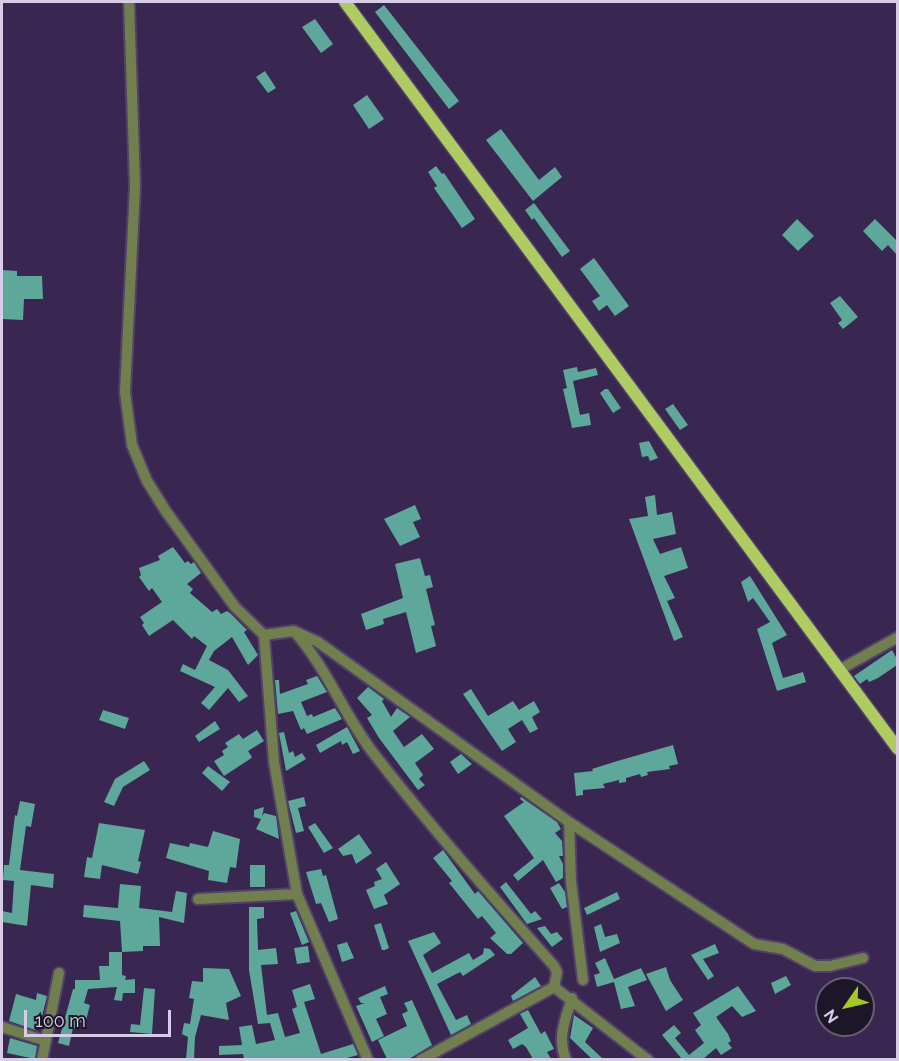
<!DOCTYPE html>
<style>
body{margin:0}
#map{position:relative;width:899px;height:1061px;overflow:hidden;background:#392752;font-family:Raleway,sans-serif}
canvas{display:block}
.frame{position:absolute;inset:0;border:3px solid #d7cde8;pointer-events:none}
.north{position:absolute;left:815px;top:977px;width:60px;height:60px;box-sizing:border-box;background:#1d1528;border:2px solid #675f75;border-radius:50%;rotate:236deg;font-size:16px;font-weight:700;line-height:24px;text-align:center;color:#d7cde8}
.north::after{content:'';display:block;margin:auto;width:21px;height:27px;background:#a4c824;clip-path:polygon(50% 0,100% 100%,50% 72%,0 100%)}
.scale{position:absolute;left:24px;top:1010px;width:147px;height:27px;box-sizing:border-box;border:3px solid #d7cde8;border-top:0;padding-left:8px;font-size:18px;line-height:21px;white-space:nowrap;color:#d7cde8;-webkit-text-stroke:4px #1d1528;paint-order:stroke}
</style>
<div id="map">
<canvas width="899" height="1061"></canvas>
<div class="frame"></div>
<div class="north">N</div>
<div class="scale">100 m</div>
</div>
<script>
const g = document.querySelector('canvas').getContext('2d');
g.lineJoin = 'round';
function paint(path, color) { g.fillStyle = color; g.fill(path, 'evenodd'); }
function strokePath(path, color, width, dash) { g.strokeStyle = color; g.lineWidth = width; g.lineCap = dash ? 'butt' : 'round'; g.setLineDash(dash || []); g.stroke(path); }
const building = new Path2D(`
 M 384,5 L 459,101 L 449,109 L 375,12 Z
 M 315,19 L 333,44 L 321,53 L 302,27 Z
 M 265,71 L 276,88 L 268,93 L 256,77 Z
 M 367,95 L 384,119 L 369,129 L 353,105 Z
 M 501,129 L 539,180 L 555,167 L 562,177 L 533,201 L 486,140 Z
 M 436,166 L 442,174 L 444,173 L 475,219 L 462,228 L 434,188 L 437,186 L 428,172 Z
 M 534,203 L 570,251 L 562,257 L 534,218 L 532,220 L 525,210 Z
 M 797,219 L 814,236 L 798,251 L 782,235 Z
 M 875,219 L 897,241 L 897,255 L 888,245 L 882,251 L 863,231 Z
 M 594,258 L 629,306 L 615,316 L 607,305 L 599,311 L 592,301 L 600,296 L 580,269 Z
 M 2,270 L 17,271 L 17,276 L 42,276 L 43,299 L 24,299 L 23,320 L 2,319 Z
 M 840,296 L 858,317 L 843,329 L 838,323 L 842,320 L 830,303 Z
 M 577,367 L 578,372 L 596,368 L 598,375 L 573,381 L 580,415 L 589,413 L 591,425 L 572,428 L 563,389 L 567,388 L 563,370 Z
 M 605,389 L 608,389 L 621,408 L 613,413 L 600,393 Z
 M 673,404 L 688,425 L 680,430 L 665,409 Z
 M 649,441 L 658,458 L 650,461 L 648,456 L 642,457 L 639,443 Z
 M 655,495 L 657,515 L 672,512 L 676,534 L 653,539 L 660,554 L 681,547 L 688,568 L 664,576 L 675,598 L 667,601 L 683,637 L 674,641 L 629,519 L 648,516 L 645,497 Z
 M 415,505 L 421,519 L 413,522 L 420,537 L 400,546 L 384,519 Z
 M 173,547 L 185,563 L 188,561 L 191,564 L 194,562 L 201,573 L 187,584 L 193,589 L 190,593 L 212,612 L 217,609 L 221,614 L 227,611 L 230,613 L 247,630 L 244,632 L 258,655 L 248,665 L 232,637 L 214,651 L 209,660 L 228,670 L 248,696 L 239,702 L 228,688 L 209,710 L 201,703 L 215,687 L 180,671 L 183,664 L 195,670 L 207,646 L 194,636 L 192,639 L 173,620 L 149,636 L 142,625 L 144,623 L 140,617 L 162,602 L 152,588 L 149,591 L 139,577 L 141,575 L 139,568 L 160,560 L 158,556 Z
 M 420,558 L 425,576 L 430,575 L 433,587 L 426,589 L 435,625 L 431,626 L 436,646 L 416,653 L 406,612 L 383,619 L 384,624 L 366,630 L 361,614 L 403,598 L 395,564 Z
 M 750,576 L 787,635 L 772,643 L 783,678 L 803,672 L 806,682 L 777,691 L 757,629 L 770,622 L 753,598 L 748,602 L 741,582 Z
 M 892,650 L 897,659 L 897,665 L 878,678 L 869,682 L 867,679 L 860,684 L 854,676 Z
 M 317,676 L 327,692 L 301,702 L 307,716 L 312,714 L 313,717 L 335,708 L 342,719 L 307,734 L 304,728 L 301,730 L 293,711 L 278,714 L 275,680 L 279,680 L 280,694 L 308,684 L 306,680 Z
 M 368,687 L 384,699 L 382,701 L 391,717 L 397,708 L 410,717 L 393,731 L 404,747 L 422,734 L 434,749 L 415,763 L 423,775 L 419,779 L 425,785 L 418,790 L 379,738 L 367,718 L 372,715 L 357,698 Z
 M 471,689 L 488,716 L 513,701 L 519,710 L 534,701 L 540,712 L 532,717 L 538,729 L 530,733 L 522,720 L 508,729 L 516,742 L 502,751 L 463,694 Z
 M 103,710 L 129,718 L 125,729 L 99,720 Z
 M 215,721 L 220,729 L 199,742 L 195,736 Z
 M 347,727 L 360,751 L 353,754 L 347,742 L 342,745 L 341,741 L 320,753 L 316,745 Z
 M 257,730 L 264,741 L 248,751 L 252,757 L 250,759 L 224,776 L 214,761 L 224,755 L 222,751 L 228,747 L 225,743 L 239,734 L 243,739 Z
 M 284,732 L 289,753 L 293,751 L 295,757 L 302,753 L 306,759 L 286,771 L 279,733 Z
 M 673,745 L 678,764 L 669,766 L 670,769 L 647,772 L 648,775 L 641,777 L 640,774 L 626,778 L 626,782 L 619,783 L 619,780 L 603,784 L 605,788 L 583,790 L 583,795 L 576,796 L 574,773 L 593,771 L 592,769 L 614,762 Z
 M 461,754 L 472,764 L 458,774 L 450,762 Z
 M 144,761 L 150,770 L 123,787 L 114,806 L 104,802 L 115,779 Z
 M 208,766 L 230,782 L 222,791 L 202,773 Z
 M 304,797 L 306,806 L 298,808 L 304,831 L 296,833 L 288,801 Z
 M 521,797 L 557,822 L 561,829 L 555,833 L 562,841 L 563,856 L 559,856 L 563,864 L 563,878 L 556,882 L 543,860 L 518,881 L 513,875 L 534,858 L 504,816 L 524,802 L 520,799 Z
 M 20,801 L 35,804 L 31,827 L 26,826 L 20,870 L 54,874 L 53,888 L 31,885 L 27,926 L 2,922 L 2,911 L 12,913 L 14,881 L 3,880 L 4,865 L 9,865 L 15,815 L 17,816 Z
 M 264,807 L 262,817 L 264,813 L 276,816 L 279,839 L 256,829 L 261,819 L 254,817 L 254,810 Z
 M 99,823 L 145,830 L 138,861 L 141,862 L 138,874 L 102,865 L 100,879 L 84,877 L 87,857 L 92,858 Z
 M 315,823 L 333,848 L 324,853 L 308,827 Z
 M 213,831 L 240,839 L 236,868 L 230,867 L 227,883 L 208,880 L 209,871 L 166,858 L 170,843 L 189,847 L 190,843 L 208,847 Z
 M 359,834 L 372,853 L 356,864 L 352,854 L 343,856 L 338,849 Z
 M 443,850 L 475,894 L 478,891 L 523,943 L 511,954 L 507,954 L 490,938 L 496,933 L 482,916 L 478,919 L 449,883 L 452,881 L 433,858 Z
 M 386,862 L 400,884 L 384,895 L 388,904 L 374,909 L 366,890 L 375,886 L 374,882 L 382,879 L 376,869 Z
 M 250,865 L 265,865 L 265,887 L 250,887 Z
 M 321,869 L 323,876 L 326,875 L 338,919 L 329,922 L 321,903 L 316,904 L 306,872 Z
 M 506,882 L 531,914 L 535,911 L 542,919 L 527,924 L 500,887 Z
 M 559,883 L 565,892 L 567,907 L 562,909 L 550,888 Z
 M 120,884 L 141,886 L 139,908 L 148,909 L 172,912 L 176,891 L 187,893 L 184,923 L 159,917 L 160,946 L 143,946 L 143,951 L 122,952 L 120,921 L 83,917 L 84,905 L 118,908 Z
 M 617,892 L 620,899 L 587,915 L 584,908 Z
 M 249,907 L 264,907 L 264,918 L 257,919 L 258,950 L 276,948 L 278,964 L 261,965 L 267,1015 L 278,1013 L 285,1037 L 300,1033 L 292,1009 L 297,1007 L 292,990 L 310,984 L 315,999 L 304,1002 L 321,1054 L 353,1044 L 358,1055 L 343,1059 L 244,1059 L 243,1054 L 219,1055 L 219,1046 L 242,1045 L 239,1027 L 252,1025 L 256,1044 L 275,1040 L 270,1023 L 258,1024 L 249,970 Z
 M 296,911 L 309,942 L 302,945 L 290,913 Z
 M 381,923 L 389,948 L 385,950 L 382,950 L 374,925 Z
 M 601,924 L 605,937 L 617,934 L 620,943 L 600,952 L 594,927 Z
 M 545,926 L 551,934 L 557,932 L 563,939 L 552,947 L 537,928 Z
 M 434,932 L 441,943 L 423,955 L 432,973 L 469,953 L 473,960 L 483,954 L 484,948 L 490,949 L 495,955 L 463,976 L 460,972 L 437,984 L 456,1020 L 467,1015 L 471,1024 L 451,1035 L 408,941 Z
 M 347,942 L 354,958 L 342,962 L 337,945 Z
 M 715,944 L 719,953 L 703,959 L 714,976 L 708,980 L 691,955 Z
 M 308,946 L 310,962 L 297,964 L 294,948 Z
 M 109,952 L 122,952 L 122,975 L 126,976 L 125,980 L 135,979 L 135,993 L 123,993 L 122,1001 L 114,1000 L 117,987 L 88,989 L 84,1003 L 90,1005 L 85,1024 L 79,1022 L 77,1029 L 73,1028 L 69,1046 L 58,1043 L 73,989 L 75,989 L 75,980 L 100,980 L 99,966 L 109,966 Z
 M 605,958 L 614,979 L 641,968 L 647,980 L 628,987 L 635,1006 L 621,1009 L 614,982 L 597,987 L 594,975 L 600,973 L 595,963 Z
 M 666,967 L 670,980 L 683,1000 L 666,1011 L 646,974 Z
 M 203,968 L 229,969 L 241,996 L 226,1003 L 229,1020 L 201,1015 L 195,1037 L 194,1059 L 186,1059 L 188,1037 L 182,1034 L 184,1023 L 190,1024 L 194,999 L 189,998 L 192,981 L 203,982 Z
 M 786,976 L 791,985 L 775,994 L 771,983 Z
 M 535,977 L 541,986 L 513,1001 L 511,996 Z
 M 385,986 L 388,994 L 380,997 L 387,1014 L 376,1019 L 384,1036 L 372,1042 L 356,1006 L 365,1003 L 361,1003 L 358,998 Z
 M 738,986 L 756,1011 L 742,1017 L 732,1006 L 716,1017 L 728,1034 L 731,1041 L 728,1043 L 732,1048 L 721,1055 L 716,1048 L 703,1059 L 682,1059 L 662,1035 L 674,1025 L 681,1033 L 675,1038 L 689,1055 L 704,1043 L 695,1030 L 701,1025 L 693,1013 Z
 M 144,988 L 155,989 L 152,1034 L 130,1032 L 131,1024 L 140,1025 Z
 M 37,993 L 47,996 L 40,1025 L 37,1025 L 35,1030 L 9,1021 L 16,994 L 36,1000 Z
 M 412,1000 L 432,1045 L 409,1059 L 387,1059 L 378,1040 L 407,1026 L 402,1014 L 408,1011 L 404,1003 Z
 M 528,1010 L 541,1034 L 545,1031 L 554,1049 L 547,1052 L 551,1059 L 533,1059 L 526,1047 L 522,1044 L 513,1049 L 508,1040 L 528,1028 L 520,1014 Z
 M 574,1015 L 593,1028 L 585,1042 L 603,1059 L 592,1059 L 570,1038 Z
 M 10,1038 L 37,1046 L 35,1059 L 7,1053 Z`);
const minor = new Path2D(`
 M 129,2 L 135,186 L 125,392 L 132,445 L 147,481 L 165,510 L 235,607 L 264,635 L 274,762 L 297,894 L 368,1060
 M 294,631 L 318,642 L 569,822 L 754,944 L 783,949 L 815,966 L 830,966 L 863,958
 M 264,635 L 294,631 C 328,670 342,711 371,750 C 429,825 491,895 554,966 L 557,972 L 554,987 L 648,1060
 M 839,670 L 898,637
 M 569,822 L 571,881 L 583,980
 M 198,899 L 297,894
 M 2,1027 L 46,1041
 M 42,1060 L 59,973
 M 421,1060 L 554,987
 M 566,1060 C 557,1038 565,1020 572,998`);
const major = new Path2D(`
 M 345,2 L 898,749`);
paint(building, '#5ea79b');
strokePath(minor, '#52426a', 14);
strokePath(major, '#52426a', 15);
strokePath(minor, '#717f4e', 10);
strokePath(major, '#afcc62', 12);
</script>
